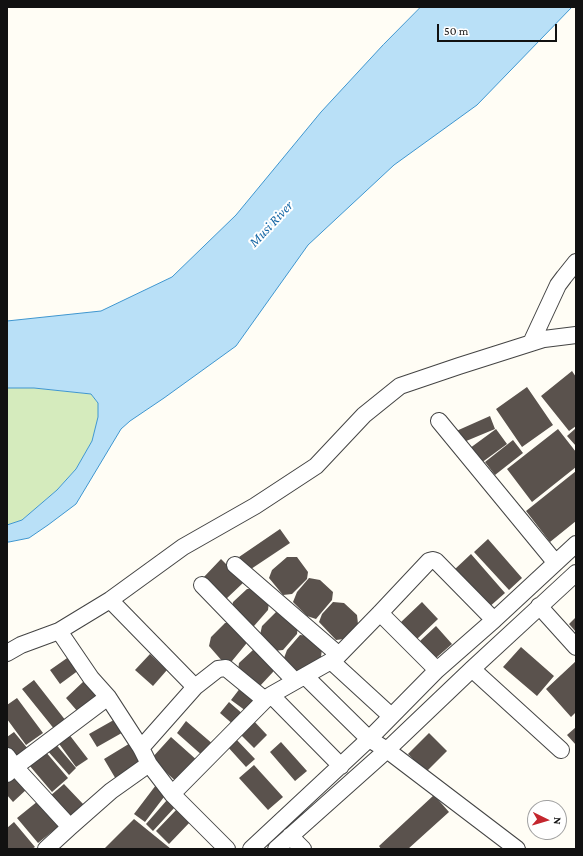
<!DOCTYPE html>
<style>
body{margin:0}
#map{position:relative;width:583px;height:856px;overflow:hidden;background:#fffdf5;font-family:"Crimson Pro",serif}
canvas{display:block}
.frame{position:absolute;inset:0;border:8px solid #111;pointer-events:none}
.north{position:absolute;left:527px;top:800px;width:40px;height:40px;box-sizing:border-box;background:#fff;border:1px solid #a0a0a0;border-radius:50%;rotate:95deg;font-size:11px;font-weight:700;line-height:16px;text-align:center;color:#111}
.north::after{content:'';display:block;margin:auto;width:14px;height:18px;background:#c4262e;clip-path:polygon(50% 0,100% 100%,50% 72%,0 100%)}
.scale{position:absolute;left:437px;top:24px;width:120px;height:18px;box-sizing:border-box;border:2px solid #111;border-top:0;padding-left:5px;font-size:12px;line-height:14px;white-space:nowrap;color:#111;-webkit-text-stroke:3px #fff;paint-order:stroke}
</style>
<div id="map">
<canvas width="583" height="856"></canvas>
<div class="frame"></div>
<div class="north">N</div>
<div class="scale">50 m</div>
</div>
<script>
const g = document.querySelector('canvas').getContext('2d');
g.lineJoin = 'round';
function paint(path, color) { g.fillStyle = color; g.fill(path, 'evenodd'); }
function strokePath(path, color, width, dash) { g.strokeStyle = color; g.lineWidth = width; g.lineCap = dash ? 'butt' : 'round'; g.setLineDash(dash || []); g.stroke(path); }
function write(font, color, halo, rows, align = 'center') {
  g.font = font + ' "Crimson Pro",serif'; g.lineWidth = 4; g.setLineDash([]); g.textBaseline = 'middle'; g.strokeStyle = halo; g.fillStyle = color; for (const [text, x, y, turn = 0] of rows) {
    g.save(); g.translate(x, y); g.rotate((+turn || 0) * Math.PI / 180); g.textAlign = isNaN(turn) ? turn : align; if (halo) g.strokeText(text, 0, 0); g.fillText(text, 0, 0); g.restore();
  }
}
const green = new Path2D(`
 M 7,388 L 34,388 L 91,394 L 98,403 L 98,417 L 92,441 L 76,469 L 57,490 L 22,520 L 7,525 Z`);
const water = new Path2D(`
 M 421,7 L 572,7 L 477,105 L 394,165 L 308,245 L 236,346 L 164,398 L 130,421 L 121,429 L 76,504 L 48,525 L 29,538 L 9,542 L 7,542 L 7,525 L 22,520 L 57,490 L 76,469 L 92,441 L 98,417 L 98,403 L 91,394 L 34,388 L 7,388 L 7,321 L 101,311 L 172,277 L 236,215 L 321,112 L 383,45 Z`);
const building = new Path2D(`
 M 572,371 L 576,377 L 576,426 L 569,431 L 541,396 Z
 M 527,387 L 553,425 L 522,447 L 496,409 Z
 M 490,416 L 495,429 L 459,444 L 454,432 Z
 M 576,428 L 576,446 L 567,436 Z
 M 496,429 L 507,444 L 477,466 L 466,451 Z
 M 558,429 L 576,452 L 576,467 L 532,502 L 507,469 Z
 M 513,440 L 523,453 L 495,475 L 485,462 Z
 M 576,471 L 576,521 L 550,542 L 526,511 Z
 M 280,529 L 290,543 L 248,571 L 239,557 Z
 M 488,539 L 522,578 L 509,590 L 474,552 Z
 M 471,554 L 505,593 L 488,608 L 454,570 Z
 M 287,557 L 297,557 L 308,572 L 307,579 L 292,594 L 283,595 L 269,578 L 272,570 Z
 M 221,559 L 244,582 L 225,600 L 203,578 Z
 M 309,578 L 320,580 L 333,592 L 332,600 L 316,619 L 307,616 L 293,602 L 297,592 Z
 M 247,589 L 257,589 L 269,602 L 268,610 L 254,626 L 246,627 L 231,611 L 233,602 Z
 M 333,602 L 344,603 L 357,615 L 358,624 L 344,639 L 336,640 L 319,622 L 322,614 Z
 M 422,602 L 438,619 L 417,639 L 401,622 Z
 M 276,612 L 286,612 L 298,626 L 297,634 L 283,650 L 274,651 L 260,635 L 262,626 Z
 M 576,617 L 576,632 L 569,624 Z
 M 225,623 L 235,623 L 247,637 L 246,644 L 232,661 L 223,662 L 209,646 L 211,637 Z
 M 436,626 L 452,644 L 436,658 L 420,641 Z
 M 300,635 L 310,636 L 322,649 L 321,657 L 307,673 L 299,674 L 284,658 L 287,650 Z
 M 521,647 L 554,676 L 537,696 L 503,667 Z
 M 253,650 L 275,665 L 273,672 L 259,687 L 238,670 L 239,663 Z
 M 150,654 L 167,670 L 153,686 L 135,670 Z
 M 70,656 L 79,670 L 60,684 L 50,670 Z
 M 576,661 L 576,712 L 571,717 L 546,689 Z
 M 34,680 L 66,721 L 55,730 L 22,689 Z
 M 84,681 L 96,696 L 78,712 L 66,698 Z
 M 241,687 L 256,699 L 246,711 L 231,700 Z
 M 17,698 L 43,733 L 26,745 L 7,719 L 7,705 Z
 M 229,702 L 244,715 L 235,726 L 220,713 Z
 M 119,717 L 127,730 L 97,747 L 89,734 Z
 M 252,719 L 267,735 L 254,748 L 238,732 Z
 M 186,721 L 214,745 L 204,757 L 177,733 Z
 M 576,727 L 576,745 L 567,735 Z
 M 14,732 L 28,749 L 16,759 L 7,747 L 7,737 Z
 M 68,733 L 88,759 L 76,767 L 57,741 Z
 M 429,733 L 447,751 L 426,772 L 408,754 Z
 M 171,737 L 199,762 L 179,784 L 151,759 Z
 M 235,738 L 255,759 L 246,767 L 227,746 Z
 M 54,742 L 76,768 L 69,775 L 46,749 Z
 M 132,742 L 145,764 L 117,781 L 104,759 Z
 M 281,742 L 307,771 L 295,781 L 270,752 Z
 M 45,751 L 68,778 L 52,792 L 29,765 Z
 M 254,765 L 283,797 L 268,810 L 239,778 Z
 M 14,775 L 27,789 L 13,802 L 7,795 L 7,782 Z
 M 64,784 L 84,805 L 70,818 L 50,796 Z
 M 156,785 L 167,793 L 145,822 L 134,814 Z
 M 434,795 L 449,812 L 408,849 L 381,849 L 379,846 Z
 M 167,800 L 175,807 L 153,831 L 146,824 Z
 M 38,801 L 59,826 L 38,843 L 17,818 Z
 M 177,809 L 191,821 L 169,844 L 156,831 Z
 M 134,819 L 171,849 L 104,849 Z
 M 14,822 L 35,847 L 32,849 L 7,849 L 7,828 Z`);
const minor = new Path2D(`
 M 531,343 L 558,285 L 564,277 L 576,262
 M 439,421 L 555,562
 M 235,565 L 339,655
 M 202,585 L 295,681
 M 110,600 L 195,687
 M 539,606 L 576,647
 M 380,613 L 437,670
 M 59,631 L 91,678 L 108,697
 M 7,653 L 21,645 L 59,631 L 110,600 L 183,547 L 255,506 L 316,466 L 364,415 L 400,386 L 459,366 L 544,339 L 576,335
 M 331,661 L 391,716
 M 472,669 L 561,750
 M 305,676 L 369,739 L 387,750 L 517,849
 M 271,695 L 341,766
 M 141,748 L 195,687 L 218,669 L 226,668 L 265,700
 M 7,756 L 15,767 L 70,827
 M 7,774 L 15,767 L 108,697 L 141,748 L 149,764 L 172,794 L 227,849
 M 172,794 L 265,700 L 271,695 L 331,661 L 339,655 L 380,613 L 429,561 L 433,560 L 436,561 L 494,620
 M 290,836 L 303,849
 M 46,849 L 70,827 L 111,791 L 149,764
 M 251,849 L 369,739 L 437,670 L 494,620 L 576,544
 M 276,849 L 387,750 L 472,669 L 576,573`);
const waterNames = [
 ["Musi River",271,224,-47]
];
paint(green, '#d5ebbd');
paint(water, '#b9e0f7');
strokePath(water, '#3f96cf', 1);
paint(building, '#5a524d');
strokePath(minor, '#444', 18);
strokePath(minor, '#fff', 16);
write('italic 14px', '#1768a6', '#fff', waterNames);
</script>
